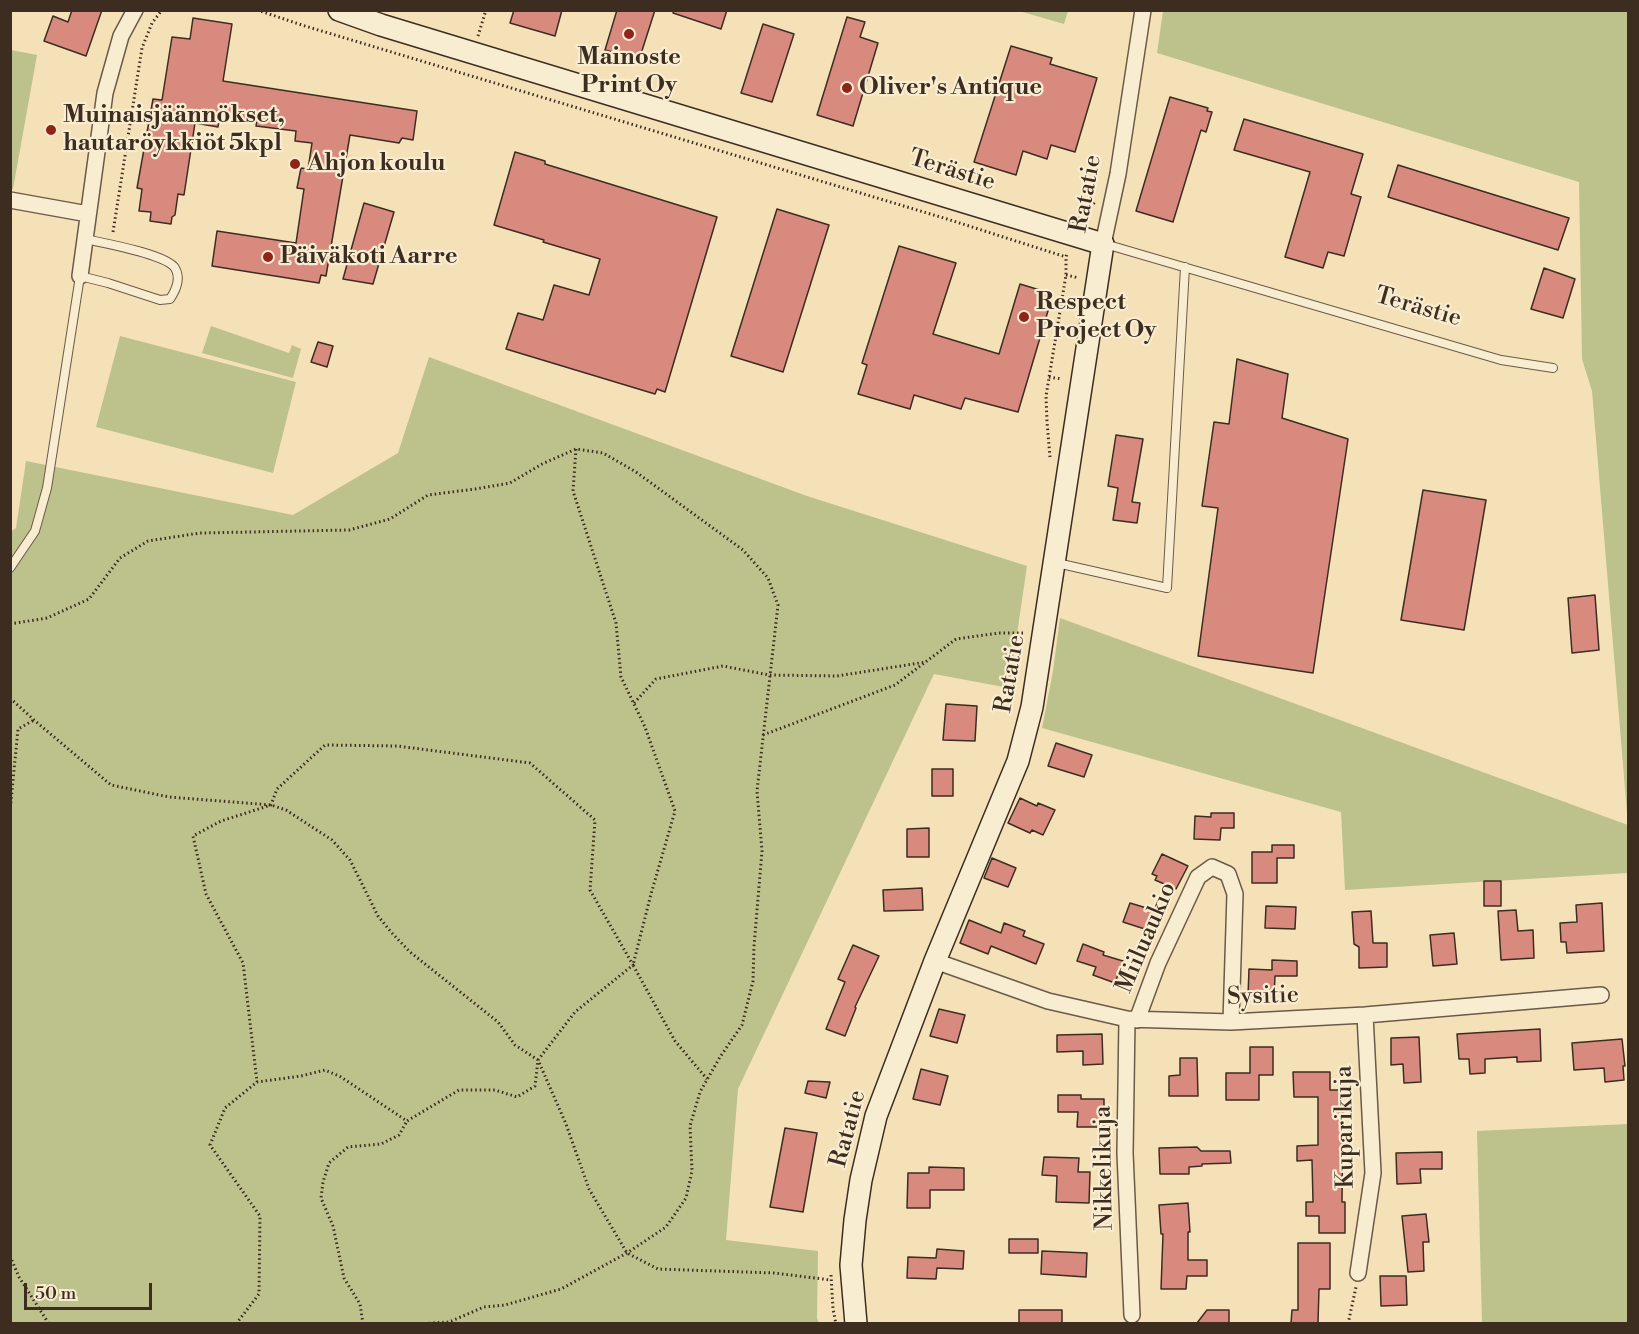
<!DOCTYPE html>
<meta charset="utf-8">
<style>
body{margin:0}
#map{position:relative;width:1639px;height:1334px;overflow:hidden;background:#f5e1b8;font-family:"Libre Bodoni",serif}
canvas{display:block}
.frame{position:absolute;inset:0;border:12px solid #3d2d21;pointer-events:none}
.scale{position:absolute;left:24px;top:1283px;width:128px;height:27px;box-sizing:border-box;border:3px solid #3d2d21;border-top:0;padding-left:8px;font-size:18px;line-height:21px;white-space:nowrap;color:#3d2d21;-webkit-text-stroke:4px #f8ecd1;paint-order:stroke}
</style>
<div id="map">
<canvas width="1639" height="1334"></canvas>
<div class="frame"></div>
<div class="scale">50 m</div>
</div>
<script>
const g = document.querySelector('canvas').getContext('2d');
g.lineJoin = 'round';
function paint(path, color) { g.fillStyle = color; g.fill(path, 'evenodd'); }
function strokePath(path, color, width, dash) { g.strokeStyle = color; g.lineWidth = width; g.lineCap = dash ? 'butt' : 'round'; g.setLineDash(dash || []); g.stroke(path); }
function write(font, color, halo, rows, align = 'center') {
  g.font = font + ' "Libre Bodoni",serif'; g.lineWidth = 4.5; g.setLineDash([]); g.textBaseline = 'middle'; g.strokeStyle = halo; g.fillStyle = color; for (const [text, x, y, turn = 0] of rows) {
    g.save(); g.translate(x, y); g.rotate((+turn || 0) * Math.PI / 180); g.textAlign = isNaN(turn) ? turn : align; if (halo) g.strokeText(text, 0, 0); g.fillText(text, 0, 0); g.restore();
  }
}
const green = new Path2D(`
 M 1019,11 L 1068,10 L 1068,11 L 1064,24 Z
 M 1163,11 L 1628,11 L 1628,873 L 1345,890 L 1341,812 L 1042,728 L 1053,671 L 1060,618 L 1628,825 L 1592,391 L 1582,359 L 1579,182 L 1157,53 Z
 M 11,50 L 37,55 L 13,189 L 10,189 Z
 M 211,326 L 289,353 L 292,345 L 301,349 L 293,378 L 202,353 Z
 M 120,336 L 296,382 L 273,473 L 96,427 Z
 M 429,357 L 807,496 L 1027,566 L 1009,688 L 934,674 L 738,1089 L 726,1240 L 818,1251 L 817,1318 L 819,1323 L 11,1324 L 10,532 L 16,528 L 26,461 L 293,515 L 398,453 Z
 M 1628,1124 L 1628,1323 L 1482,1323 L 1477,1131 Z`);
const building = new Path2D(`
 M 72,10 L 102,10 L 86,56 L 44,41 L 53,16 L 68,22 Z
 M 514,10 L 562,10 L 555,36 L 510,23 Z
 M 617,10 L 655,10 L 639,60 L 605,50 Z
 M 674,10 L 727,10 L 721,29 L 673,13 Z
 M 847,17 L 865,22 L 860,37 L 878,43 L 853,126 L 817,115 Z
 M 193,18 L 232,24 L 223,81 L 417,111 L 413,140 L 402,138 L 399,143 L 350,135 L 326,276 L 321,275 L 319,283 L 212,266 L 217,231 L 296,243 L 304,189 L 297,188 L 301,168 L 308,169 L 312,143 L 295,141 L 296,131 L 256,126 L 257,120 L 220,115 L 218,127 L 195,123 L 184,195 L 178,194 L 175,215 L 172,217 L 171,224 L 150,221 L 151,212 L 139,211 L 142,189 L 137,188 L 153,99 L 162,100 L 172,37 L 190,39 Z
 M 763,24 L 794,34 L 772,102 L 741,93 Z
 M 1011,46 L 1052,58 L 1050,64 L 1097,78 L 1075,152 L 1051,145 L 1047,159 L 1023,151 L 1016,175 L 974,162 Z
 M 1170,97 L 1208,108 L 1207,111 L 1212,112 L 1206,132 L 1201,130 L 1173,222 L 1136,211 Z
 M 1244,119 L 1363,154 L 1351,194 L 1361,197 L 1344,256 L 1328,252 L 1323,268 L 1285,257 L 1310,172 L 1234,150 Z
 M 515,152 L 545,161 L 545,164 L 717,217 L 665,392 L 657,389 L 655,394 L 506,349 L 518,313 L 543,320 L 554,285 L 589,295 L 600,259 L 543,242 L 544,240 L 494,225 Z
 M 1398,165 L 1569,218 L 1558,250 L 1388,197 Z
 M 364,203 L 394,212 L 373,284 L 343,279 Z
 M 777,209 L 829,225 L 783,372 L 731,356 Z
 M 899,246 L 956,263 L 933,334 L 999,354 L 1020,284 L 1053,294 L 1018,412 L 965,398 L 961,409 L 914,395 L 910,409 L 858,394 L 867,365 L 862,363 Z
 M 1544,268 L 1575,279 L 1563,318 L 1531,309 Z
 M 318,342 L 333,346 L 327,367 L 311,362 Z
 M 1237,359 L 1288,374 L 1282,418 L 1348,439 L 1313,673 L 1198,656 L 1218,508 L 1202,506 L 1214,422 L 1229,424 Z
 M 1116,435 L 1143,439 L 1132,502 L 1140,503 L 1137,523 L 1113,520 L 1118,488 L 1108,486 Z
 M 1423,490 L 1486,500 L 1464,630 L 1401,620 Z
 M 1595,595 L 1599,650 L 1572,653 L 1568,598 Z
 M 946,704 L 977,706 L 975,741 L 943,740 Z
 M 1056,743 L 1092,755 L 1084,777 L 1048,766 Z
 M 932,769 L 953,769 L 953,796 L 932,796 Z
 M 1020,798 L 1037,806 L 1038,803 L 1055,810 L 1043,835 L 1032,830 L 1030,833 L 1008,823 Z
 M 1211,813 L 1234,813 L 1234,828 L 1221,828 L 1220,840 L 1194,839 L 1195,816 L 1211,817 Z
 M 929,828 L 929,857 L 907,857 L 907,829 Z
 M 1272,845 L 1294,845 L 1294,858 L 1277,858 L 1277,883 L 1252,883 L 1252,852 L 1272,852 Z
 M 1162,854 L 1188,866 L 1176,889 L 1155,880 L 1157,876 L 1152,874 Z
 M 992,858 L 1016,868 L 1008,887 L 984,878 Z
 M 1484,881 L 1501,881 L 1501,906 L 1484,906 Z
 M 922,888 L 923,910 L 884,911 L 883,890 Z
 M 1130,903 L 1160,912 L 1154,932 L 1123,922 Z
 M 1602,903 L 1604,951 L 1567,953 L 1566,942 L 1561,942 L 1560,923 L 1577,922 L 1576,905 Z
 M 1266,906 L 1296,907 L 1295,929 L 1265,928 Z
 M 1516,910 L 1518,931 L 1533,930 L 1534,958 L 1501,960 L 1498,911 Z
 M 1371,911 L 1373,943 L 1387,943 L 1387,967 L 1359,968 L 1359,947 L 1354,944 L 1352,912 Z
 M 969,920 L 1001,933 L 1004,923 L 1025,931 L 1023,936 L 1044,944 L 1036,964 L 991,946 L 988,954 L 960,943 Z
 M 1454,933 L 1457,964 L 1433,966 L 1430,935 Z
 M 1083,944 L 1104,952 L 1103,955 L 1123,961 L 1115,983 L 1093,975 L 1096,967 L 1077,961 Z
 M 853,945 L 879,956 L 855,1007 L 856,1008 L 845,1036 L 826,1029 L 845,982 L 838,979 Z
 M 1272,960 L 1297,961 L 1297,976 L 1275,976 L 1274,997 L 1248,996 L 1249,969 L 1272,970 Z
 M 939,1009 L 965,1015 L 957,1043 L 930,1036 Z
 M 1540,1029 L 1541,1061 L 1517,1062 L 1517,1057 L 1485,1059 L 1485,1073 L 1470,1074 L 1469,1059 L 1459,1059 L 1457,1034 Z
 M 1102,1034 L 1103,1064 L 1083,1065 L 1083,1051 L 1057,1052 L 1057,1035 Z
 M 1419,1037 L 1421,1082 L 1404,1083 L 1403,1064 L 1391,1065 L 1391,1038 Z
 M 1622,1039 L 1625,1066 L 1623,1066 L 1624,1080 L 1605,1082 L 1604,1068 L 1574,1070 L 1572,1043 Z
 M 1250,1047 L 1273,1047 L 1273,1075 L 1259,1075 L 1259,1100 L 1226,1100 L 1226,1073 L 1250,1073 Z
 M 1180,1058 L 1197,1058 L 1198,1096 L 1169,1096 L 1169,1076 L 1180,1075 Z
 M 921,1069 L 948,1076 L 940,1105 L 913,1099 Z
 M 1293,1072 L 1330,1072 L 1330,1090 L 1340,1090 L 1340,1105 L 1343,1105 L 1342,1202 L 1345,1202 L 1345,1233 L 1319,1233 L 1319,1216 L 1306,1216 L 1306,1202 L 1313,1202 L 1312,1160 L 1297,1161 L 1297,1146 L 1318,1145 L 1318,1097 L 1294,1097 Z
 M 808,1081 L 830,1082 L 826,1098 L 805,1093 Z
 M 1058,1095 L 1081,1095 L 1081,1099 L 1104,1099 L 1104,1127 L 1077,1127 L 1078,1112 L 1058,1112 Z
 M 785,1128 L 817,1133 L 803,1212 L 770,1207 Z
 M 1197,1147 L 1201,1151 L 1230,1151 L 1231,1163 L 1202,1164 L 1202,1166 L 1189,1167 L 1189,1174 L 1160,1174 L 1159,1148 Z
 M 1442,1152 L 1442,1169 L 1420,1169 L 1421,1183 L 1397,1184 L 1396,1153 Z
 M 1044,1157 L 1079,1158 L 1078,1172 L 1090,1172 L 1089,1203 L 1056,1202 L 1057,1176 L 1042,1175 Z
 M 929,1167 L 964,1168 L 964,1190 L 930,1190 L 930,1208 L 907,1208 L 908,1173 L 929,1173 Z
 M 1188,1203 L 1190,1232 L 1188,1232 L 1188,1260 L 1207,1260 L 1207,1276 L 1187,1276 L 1186,1289 L 1161,1289 L 1163,1234 L 1161,1234 L 1159,1205 Z
 M 1426,1214 L 1429,1242 L 1423,1242 L 1424,1271 L 1408,1272 L 1402,1216 Z
 M 1009,1239 L 1038,1239 L 1038,1253 L 1009,1253 Z
 M 1298,1243 L 1330,1243 L 1330,1289 L 1319,1289 L 1318,1323 L 1291,1323 L 1292,1310 L 1298,1310 Z
 M 937,1249 L 964,1251 L 963,1269 L 937,1268 L 936,1279 L 907,1278 L 908,1257 L 936,1258 Z
 M 1042,1251 L 1087,1253 L 1086,1277 L 1041,1274 Z
 M 1380,1276 L 1406,1276 L 1407,1305 L 1381,1306 Z
 M 1019,1310 L 1062,1310 L 1062,1323 L 1019,1323 Z
 M 1207,1310 L 1229,1310 L 1229,1323 L 1197,1323 Z`);
const path = new Path2D(`
 M 257,10 L 305,26 L 947,219 L 1066,257
 M 478,36 L 486,10
 M 1078,218 L 1081,211 L 1088,209 L 1096,201
 M 113,232 L 142,48 L 152,23 L 162,10
 M 1066,275 L 1079,278
 M 1049,377 L 1062,379
 M 576,449 L 573,491 L 616,623 L 621,677 L 645,727 L 675,811 L 651,894 L 633,965 L 675,1041 L 707,1079
 M 1050,457 L 1047,422 L 1046,396 L 1066,275 L 1066,257 L 1067,253
 M 10,624 L 47,618 L 89,599 L 120,558 L 148,541 L 200,533 L 349,530 L 390,519 L 428,495 L 475,489 L 510,483 L 542,464 L 576,449 L 603,453 L 636,472 L 743,550 L 768,578 L 778,605 L 757,791 L 762,851 L 754,946 L 753,981 L 742,1025 L 720,1057 L 700,1092 L 690,1126 L 692,1171 L 686,1198 L 666,1227 L 627,1253 L 561,1289 L 505,1305 L 484,1307 L 449,1322 L 416,1324
 M 10,698 L 34,720 L 111,785 L 169,797 L 271,805 L 286,810 L 332,840 L 350,860 L 378,916 L 391,932 L 410,952 L 498,1022 L 515,1045 L 538,1060 L 566,1124 L 589,1189 L 627,1253 L 658,1269 L 774,1273 L 831,1280
 M 634,703 L 656,679 L 723,666 L 769,675 L 837,676 L 926,662
 M 763,735 L 895,685 L 956,639 L 999,633 L 1024,633
 M 10,812 L 18,729 L 34,720
 M 10,1256 L 19,1277 L 49,1324
 M 831,1275 L 833,1309 L 836,1324
 M 236,1324 L 259,1294 L 260,1216 L 210,1145 L 225,1108 L 257,1082 L 301,1076 L 325,1070 L 341,1077 L 407,1121 L 459,1090 L 495,1090 L 517,1097 L 535,1086 L 538,1060 L 575,1012 L 633,965 L 590,890 L 595,820 L 530,763 L 397,746 L 325,745 L 277,789 L 271,805 L 221,821 L 193,836 L 206,894 L 243,963 L 257,1082
 M 363,1324 L 360,1304 L 344,1278 L 333,1226 L 321,1198 L 323,1182 L 329,1163 L 348,1147 L 381,1144 L 399,1135 L 407,1121
 M 1348,1324 L 1356,1287`);
const lane = new Path2D(`
 M 1105,244 L 1501,360 L 1553,368
 M 1057,563 L 1167,588 L 1185,267
 M 10,568 L 35,531 L 47,488 L 80,276 L 108,283 L 160,300 L 170,299 C 176,290 181,278 175,268 C 166,254 103,243 85,239`);
const street = new Path2D(`
 M 10,200 L 88,214
 M 1103,244 L 1118,174 L 1143,10
 M 80,276 L 105,93 L 121,36 L 135,10
 M 935,961 L 1048,1001 L 1127,1019 L 1231,1022 L 1365,1015 L 1601,995
 M 1127,1019 L 1125,1153 L 1132,1315
 M 1137,1020 L 1158,963 L 1198,877 L 1212,867 L 1228,874 L 1235,894 L 1231,1022
 M 1358,1273 L 1373,1173 L 1365,1015`);
const secondary = new Path2D(`
 M 339,10 L 381,25 L 1103,244 L 1032,707 L 1018,761 L 935,961 L 876,1116 L 861,1180 L 855,1220 L 851,1265 L 856,1324`);
const markers = [
 [629,34,6,"#8f2418"],
 [847,88,6,"#8f2418"],
 [51,130,6,"#8f2418"],
 [295,164,6,"#8f2418"],
 [268,257,6,"#8f2418"],
 [1024,317,6,"#8f2418"]
];
const poiNames = [
 ["Mainoste",629,58,"center"],
 ["Print Oy",629,86,"center"],
 ["Oliver's Antique",859,88],
 ["Muinaisjäännökset,",63,116],
 ["hautaröykkiöt 5kpl",63,144],
 ["Ahjon koulu",307,164],
 ["Päiväkoti Aarre",280,257],
 ["Respect",1036,303],
 ["Project Oy",1036,331]
];
const streetNames = [
 ["Terästie",952,171,17],
 ["Ratatie",1087,194,-79],
 ["Terästie",1418,308,16],
 ["Ratatie",1011,674,-80],
 ["Miiluaukio",1147,938,-67],
 ["Sysitie",1263,997,-2],
 ["Kuparikuja",1346,1127,-91],
 ["Ratatie",849,1129,-75],
 ["Nikkelikuja",1105,1168,-91]
];
paint(green, '#bdc28d');
paint(building, '#d88a7e');
strokePath(building, '#3d2d21', 1.5);
strokePath(lane, '#6b5a47', 10);
strokePath(street, '#6b5a47', 18);
strokePath(secondary, '#3d2d21', 24);
strokePath(path, '#3d2d21', 3, [1.5, 3]);
strokePath(lane, '#f8ecd1', 8);
strokePath(street, '#f8ecd1', 15);
strokePath(secondary, '#f8ecd1', 21);
for (const [x, y, r, color] of markers) { const dot = new Path2D(); dot.arc(x, y, r, 0, 2 * Math.PI); g.fillStyle = color; g.fill(dot); strokePath(dot, '#f8ecd1', 2); }
write('bold 24px', '#3d2d21', '#f8ecd1', poiNames, 'left');
write('24px', '#3d2d21', '#f8ecd1', streetNames);
</script>
